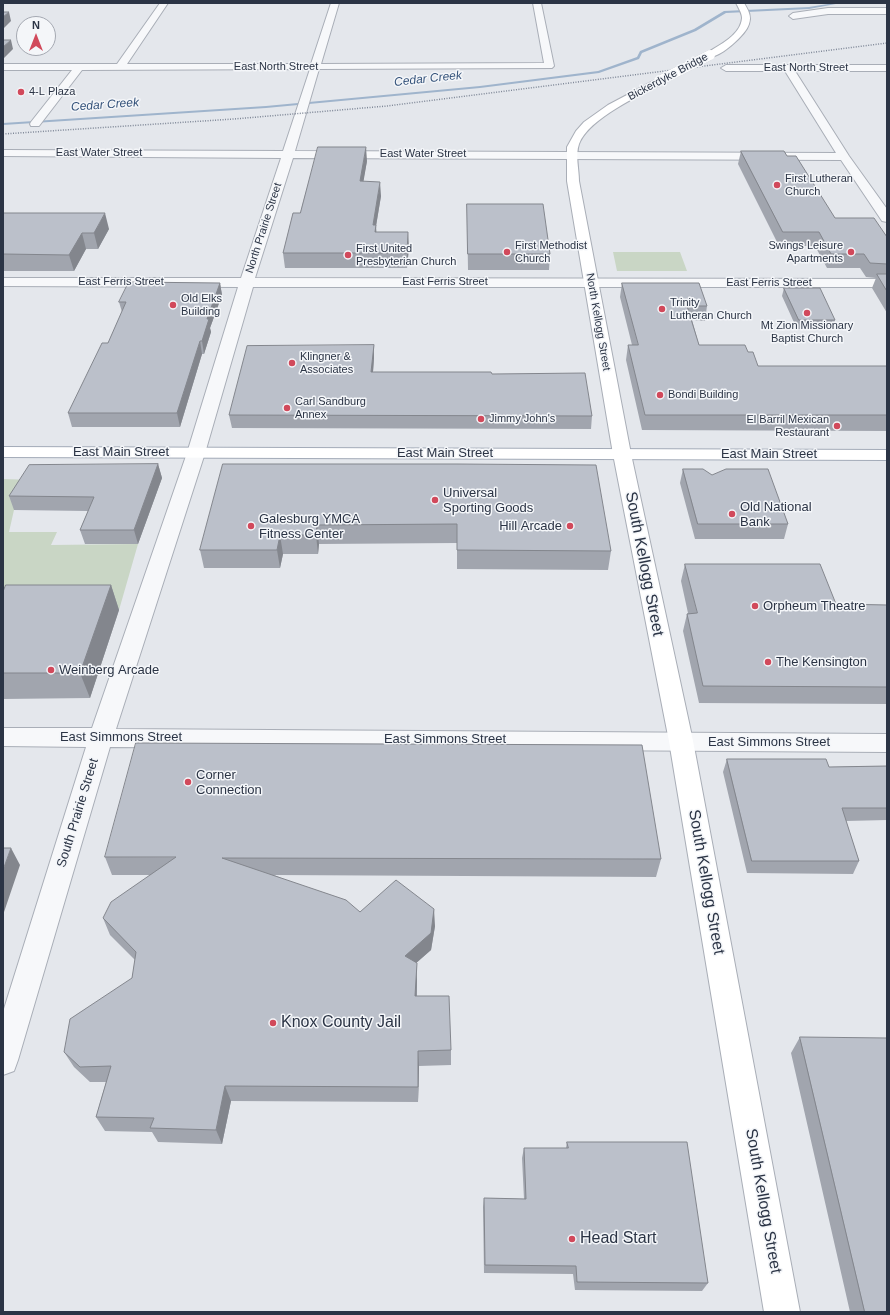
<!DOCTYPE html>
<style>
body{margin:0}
#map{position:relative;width:890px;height:1315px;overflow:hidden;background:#e4e7ec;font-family:Arial,sans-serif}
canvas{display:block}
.frame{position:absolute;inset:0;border:4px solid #2b3445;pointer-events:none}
.north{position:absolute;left:16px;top:16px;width:40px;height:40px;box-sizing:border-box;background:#f4f6f9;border:1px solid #a4a8b1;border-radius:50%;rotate:0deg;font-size:11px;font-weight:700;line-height:16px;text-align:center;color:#2b3445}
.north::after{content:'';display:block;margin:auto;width:14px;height:18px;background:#d1495b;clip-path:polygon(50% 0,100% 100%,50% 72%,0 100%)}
</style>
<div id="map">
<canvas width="890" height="1315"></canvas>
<div class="frame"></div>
<div class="north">N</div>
</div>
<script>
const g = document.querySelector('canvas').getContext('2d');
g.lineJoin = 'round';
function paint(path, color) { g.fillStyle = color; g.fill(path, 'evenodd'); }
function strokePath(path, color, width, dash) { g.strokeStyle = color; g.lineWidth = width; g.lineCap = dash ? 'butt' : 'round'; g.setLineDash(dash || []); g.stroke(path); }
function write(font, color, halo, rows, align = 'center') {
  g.font = font + ' Arial,sans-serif'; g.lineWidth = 3; g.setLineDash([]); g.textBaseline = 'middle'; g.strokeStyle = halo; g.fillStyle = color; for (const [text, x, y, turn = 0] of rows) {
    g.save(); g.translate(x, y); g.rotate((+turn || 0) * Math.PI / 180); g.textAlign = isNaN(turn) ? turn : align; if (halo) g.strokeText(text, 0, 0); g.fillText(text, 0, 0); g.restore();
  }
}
const green = new Path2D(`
 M 613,252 L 680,252 L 687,271 L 617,271 Z
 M 3,479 L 34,480 L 14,510 L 9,532 L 57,532 L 51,545 L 138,544 L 119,610 L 3,611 Z`);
const stream = new Path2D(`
 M 834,3 L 841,3 L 809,9 L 726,13 L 696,31 L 642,53 L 639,59 L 599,73 L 480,88 L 266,108 L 3,125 L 3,123 L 266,106 L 480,86 L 598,71 L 637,57 L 640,51 L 694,29 L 724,11 L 809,7 Z`);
const street = new Path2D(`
 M 160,3 L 168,3 L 127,64 L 311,64 L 331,3 L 339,3 L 321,64 L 544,63 L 533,3 L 541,3 L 554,66 L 552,68 L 319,69 L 295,151 L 836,153 L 785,71 L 726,71 L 721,68 L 726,65 L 887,65 L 887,71 L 795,71 L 849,156 L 887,209 L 887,222 L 882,221 L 841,160 L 293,158 L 255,278 L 887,279 L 887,287 L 253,287 L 205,453 L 116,729 L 887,734 L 887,752 L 110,747 L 18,1060 L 14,1071 L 3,1075 L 3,1012 L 86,747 L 3,746 L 3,728 L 92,728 L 187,453 L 238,287 L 3,286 L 3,278 L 241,278 L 281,158 L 3,156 L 3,150 L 283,151 L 310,69 L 82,70 L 39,126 L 31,126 L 30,124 L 31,122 L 72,70 L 3,70 L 3,64 L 117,64 Z
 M 828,8 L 887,8 L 887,14 L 828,14 L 793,19 L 789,16 L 793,13 Z`);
const secondary = new Path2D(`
 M 736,3 L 744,3 C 748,10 752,16 749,24 C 746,35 718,60 707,57 L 705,55 L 707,53 C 719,45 741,35 742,18 C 742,13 738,7 736,3 Z
 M 659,78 L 664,81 L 663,83 C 640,95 588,119 579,144 C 575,155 579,169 579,181 L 631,454 L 693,741 L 800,1312 L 764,1312 L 669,741 L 613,454 L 567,181 L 567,147 L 576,131 L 584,122 L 608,105 Z`);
const primary = new Path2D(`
 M 3,447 L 887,450 L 887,460 L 3,457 Z`);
const rail = new Path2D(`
 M 3,134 L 234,119 L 387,106 L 887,43`);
const secondaryBridge = new Path2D(`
 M 659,81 L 710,55`);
const wall = new Path2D(`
 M 741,151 L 787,156 L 835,218 L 887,237 L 887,313 L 872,288 L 876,278 L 866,277 L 860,268 L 827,268 L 815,246 L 779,246 L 738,164 Z
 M 367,161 L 363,181 L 381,196 L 376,226 L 376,232 L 409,247 L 407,268 L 285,268 L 283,253 L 300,213 Z
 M 467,204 L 550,254 L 549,270 L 468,270 Z
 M 3,213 L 109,229 L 98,249 L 86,249 L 74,271 L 3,271 Z
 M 220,283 L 222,295 L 210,328 L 211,332 L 204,354 L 202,354 L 180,427 L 72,427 L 68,413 L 108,343 L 122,312 L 119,302 Z
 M 622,283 L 707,306 L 705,321 L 692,320 L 699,345 L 748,352 L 758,366 L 887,366 L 887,431 L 642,430 L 626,360 L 628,345 L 632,345 L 620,297 Z
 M 784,288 L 835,320 L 832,329 L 797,329 L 782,296 Z
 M 374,345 L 374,358 L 373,372 L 492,374 L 592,416 L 591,429 L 232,428 L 229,415 Z
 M 158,464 L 162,478 L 138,544 L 85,544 L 80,530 L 88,511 L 14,510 L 9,496 Z
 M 223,464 L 611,551 L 608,570 L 457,569 L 457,543 L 319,544 L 318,554 L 283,554 L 280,568 L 204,568 L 200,550 Z
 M 683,469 L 712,475 L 788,524 L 784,539 L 695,539 L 680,483 Z
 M 685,564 L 836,604 L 887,605 L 887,704 L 699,703 L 683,631 L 687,614 L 688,613 L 681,581 Z
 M 111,585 L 119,610 L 90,698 L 3,699 L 3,592 Z
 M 727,759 L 829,767 L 887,766 L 887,820 L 846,821 L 859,861 L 853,874 L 747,873 L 723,772 Z
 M 105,857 L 661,859 L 656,877 L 274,875 L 360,912 L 435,926 L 431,950 L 416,963 L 417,980 L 417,996 L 451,1050 L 451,1065 L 419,1066 L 418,1102 L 231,1101 L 222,1144 L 158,1142 L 152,1132 L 105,1131 L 96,1117 L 106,1082 L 90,1082 L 74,1067 L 64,1052 L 132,978 L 135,960 L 110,935 L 103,918 L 151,875 L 112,875 Z
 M 800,1037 L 887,1312 L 850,1312 L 791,1053 Z
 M 567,1142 L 708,1283 L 702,1291 L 575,1290 L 573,1274 L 484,1273 L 483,1207 L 484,1198 L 524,1199 L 522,1158 L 524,1148 L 566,1148 Z`);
const shadedWall = new Path2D(`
 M 9,12 L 11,21 L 3,29 L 3,17 Z
 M 11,40 L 13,49 L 3,59 L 3,47 Z
 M 366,147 L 367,161 L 361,196 L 360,181 Z
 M 380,182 L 381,196 L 376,226 L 377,240 L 373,225 Z
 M 105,213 L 109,229 L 98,249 L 94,233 Z
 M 408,232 L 409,247 L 407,268 L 407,253 Z
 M 82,233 L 86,249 L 74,271 L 69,255 Z
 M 220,283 L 222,295 L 210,328 L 211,332 L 204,354 L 202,341 L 207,319 Z
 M 200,341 L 202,354 L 180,427 L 177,413 Z
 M 374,345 L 374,358 L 372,385 L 371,372 Z
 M 158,464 L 162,478 L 138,544 L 134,530 Z
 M 317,525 L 319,544 L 318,554 L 316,535 Z
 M 280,535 L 283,554 L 280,568 L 277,550 Z
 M 111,585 L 119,610 L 90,698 L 80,673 Z
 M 11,848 L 20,865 L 3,915 L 3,870 Z
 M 434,909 L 435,926 L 431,950 L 406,972 L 405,956 Z
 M 417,963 L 417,980 L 416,1012 L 415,996 Z
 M 418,1051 L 419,1066 L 418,1102 Z
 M 225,1086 L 231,1101 L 222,1144 L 216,1130 Z`);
const building = new Path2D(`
 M 3,12 L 9,12 L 3,17 Z
 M 3,40 L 11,40 L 3,47 Z
 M 318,147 L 366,147 L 360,181 L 380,182 L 373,225 L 376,225 L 375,232 L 408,232 L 407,253 L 283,253 L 293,213 L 300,213 Z
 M 741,151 L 784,151 L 787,156 L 796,156 L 835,218 L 874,218 L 887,237 L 887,264 L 870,263 L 864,254 L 831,254 L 819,232 L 783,232 Z
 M 467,204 L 543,204 L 550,254 L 468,254 Z
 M 3,213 L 105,213 L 94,233 L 82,233 L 69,255 L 3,254 Z
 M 877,274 L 887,274 L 887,291 Z
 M 129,282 L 220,283 L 207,319 L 209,319 L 202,341 L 200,341 L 177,413 L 68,413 L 102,343 L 108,343 L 126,302 L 119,302 Z
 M 622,283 L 699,283 L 707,306 L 687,306 L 699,345 L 745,345 L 748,352 L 753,352 L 758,366 L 887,366 L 887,415 L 645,415 L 628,345 L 638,345 Z
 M 784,288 L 820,288 L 835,320 L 799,320 Z
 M 374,345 L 371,372 L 491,372 L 492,374 L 585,373 L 592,416 L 229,415 L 247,346 Z
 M 158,464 L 134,530 L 80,530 L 94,497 L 9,496 L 29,465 Z
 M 223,464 L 457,464 L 596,465 L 611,551 L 457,550 L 457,524 L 317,525 L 316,535 L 280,535 L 277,550 L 200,550 Z
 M 683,469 L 703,469 L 712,475 L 726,469 L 768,469 L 788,524 L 698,524 Z
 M 685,564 L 820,564 L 836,604 L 887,605 L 887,687 L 703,686 L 687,614 L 697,613 Z
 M 6,585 L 111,585 L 80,673 L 3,673 L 3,592 Z
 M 136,743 L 642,745 L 661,859 L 222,858 L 346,900 L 360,912 L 396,880 L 434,909 L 431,933 L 405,956 L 417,963 L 415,996 L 449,996 L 451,1050 L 418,1051 L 418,1087 L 225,1086 L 216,1130 L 150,1128 L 154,1118 L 96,1117 L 111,1066 L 80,1067 L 64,1052 L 70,1019 L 132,978 L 136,952 L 103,918 L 111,902 L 176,857 L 105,857 Z
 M 727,759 L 826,759 L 829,767 L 887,766 L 887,808 L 842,808 L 859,861 L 752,861 Z
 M 3,848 L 11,848 L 3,870 Z
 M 800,1037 L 887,1038 L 887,1312 L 865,1312 Z
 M 567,1142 L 687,1142 L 708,1283 L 577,1282 L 576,1266 L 485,1265 L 484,1198 L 526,1199 L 524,1148 L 568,1148 Z`);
const markers = [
 [21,92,4,"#d1495b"],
 [777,185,4,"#d1495b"],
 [507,252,4,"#d1495b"],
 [851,252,4,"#d1495b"],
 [348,255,4,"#d1495b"],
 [173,305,4,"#d1495b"],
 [662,309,4,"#d1495b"],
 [807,313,4,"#d1495b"],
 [292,363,4,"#d1495b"],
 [660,395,4,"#d1495b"],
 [287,408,4,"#d1495b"],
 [481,419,4,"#d1495b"],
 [837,426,4,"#d1495b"],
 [435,500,4,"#d1495b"],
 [732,514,4,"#d1495b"],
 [251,526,4,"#d1495b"],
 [570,526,4,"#d1495b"],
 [755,606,4,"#d1495b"],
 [768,662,4,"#d1495b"],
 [51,670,4,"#d1495b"],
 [188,782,4,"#d1495b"],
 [273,1023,4,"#d1495b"],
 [572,1239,4,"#d1495b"]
];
const farStreetnames = [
 ["East North Street",276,67],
 ["East North Street",806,68],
 ["Bickerdyke Bridge",668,77,-28],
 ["East Water Street",99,153],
 ["East Water Street",423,154],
 ["North Prairie Street",264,228,-72],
 ["East Ferris Street",121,282],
 ["East Ferris Street",445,282],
 ["East Ferris Street",769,283],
 ["North Kellogg Street",598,322,80]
];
const farPoinames = [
 ["4-L Plaza",29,92],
 ["First Lutheran",785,179],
 ["Church",785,192],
 ["First Methodist",515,246],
 ["Church",515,259],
 ["Swings Leisure",843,246,"right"],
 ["Apartments",843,259,"right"],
 ["First United",356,249],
 ["Presbyterian Church",356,262],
 ["Old Elks",181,299],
 ["Building",181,312],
 ["Trinity",670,303],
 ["Lutheran Church",670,316],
 ["Mt Zion Missionary",807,326,"center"],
 ["Baptist Church",807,339,"center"],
 ["Klingner &",300,357],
 ["Associates",300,370],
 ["Bondi Building",668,395],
 ["Carl Sandburg",295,402],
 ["Annex",295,415],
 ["Jimmy John's",489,419],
 ["El Barril Mexican",829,420,"right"],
 ["Restaurant",829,433,"right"]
];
const farWaternames = [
 ["Cedar Creek",428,79,-6],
 ["Cedar Creek",105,105,-4]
];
const streetNames = [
 ["East Main Street",121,452],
 ["East Main Street",445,453],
 ["East Main Street",769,454],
 ["East Simmons Street",121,737],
 ["East Simmons Street",445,739],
 ["East Simmons Street",769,742],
 ["South Prairie Street",78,813,-73]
];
const poiNames = [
 ["Universal",443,493],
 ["Sporting Goods",443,508],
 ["Old National",740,507],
 ["Bank",740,522],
 ["Galesburg YMCA",259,519],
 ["Fitness Center",259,534],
 ["Hill Arcade",562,526,"right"],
 ["Orpheum Theatre",763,606],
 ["The Kensington",776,662],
 ["Weinberg Arcade",59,670],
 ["Corner",196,775],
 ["Connection",196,790]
];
const nearStreetnames = [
 ["South Kellogg Street",644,564,79],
 ["South Kellogg Street",706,882,80],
 ["South Kellogg Street",763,1201,80]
];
const nearPoinames = [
 ["Knox County Jail",281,1023],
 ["Head Start",580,1239]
];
paint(green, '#c9d6c5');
paint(stream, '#9fb4cc');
strokePath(street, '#a9aeb7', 2);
strokePath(secondary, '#a9aeb7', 2);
strokePath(primary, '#a3abb8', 2);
paint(street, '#f7f8fa');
paint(secondary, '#fff');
paint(primary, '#fff');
strokePath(rail, '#7d8696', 1.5, [1, 1.5]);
strokePath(secondaryBridge, '#a9aeb7', 10, []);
strokePath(secondaryBridge, '#fff', 10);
paint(wall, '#a1a5ae');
paint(shadedWall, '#83868d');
paint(building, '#bbc0ca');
strokePath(building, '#83868d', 1);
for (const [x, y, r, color] of markers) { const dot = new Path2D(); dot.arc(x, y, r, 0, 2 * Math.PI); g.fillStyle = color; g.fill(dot); strokePath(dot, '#f4f6f9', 1.5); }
write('11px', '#2b3445', '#f4f6f9', farStreetnames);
write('11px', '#2b3445', '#f4f6f9', farPoinames, 'left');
write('italic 12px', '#34527a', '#f4f6f9', farWaternames);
write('13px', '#2b3445', '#f4f6f9', streetNames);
write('13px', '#2b3445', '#f4f6f9', poiNames, 'left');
write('16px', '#2b3445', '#f4f6f9', nearStreetnames);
write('16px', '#2b3445', '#f4f6f9', nearPoinames, 'left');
</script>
